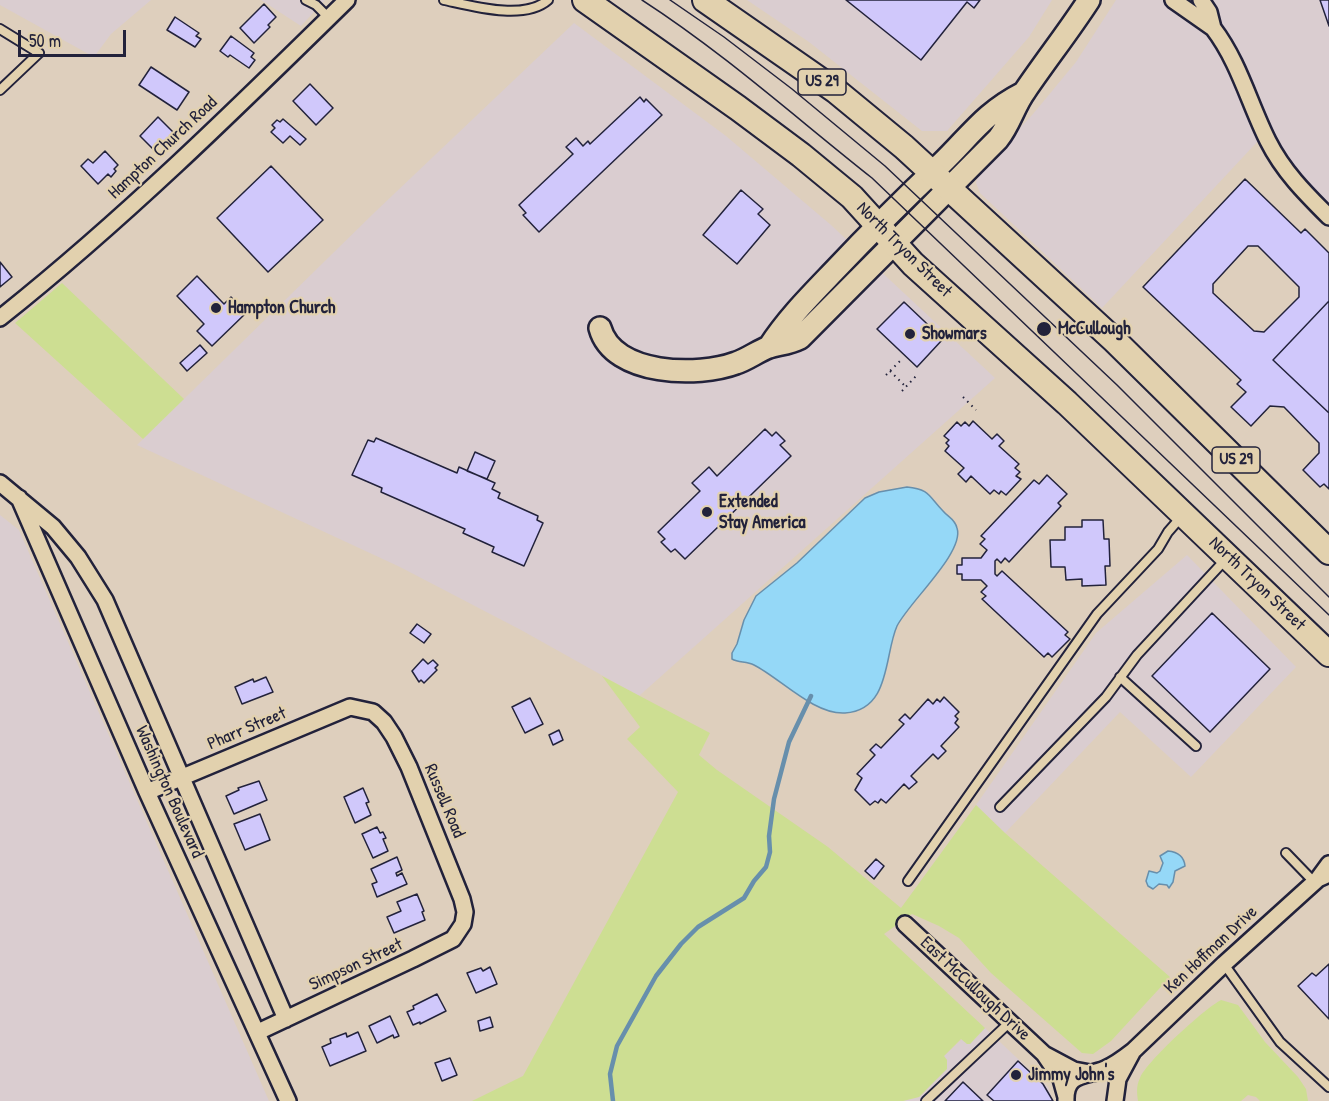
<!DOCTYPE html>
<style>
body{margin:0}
#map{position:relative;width:1329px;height:1101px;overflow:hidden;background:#decfbd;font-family:"Patrick Hand",sans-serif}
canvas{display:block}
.scale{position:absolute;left:18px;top:30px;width:108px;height:27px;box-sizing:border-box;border:3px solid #22223b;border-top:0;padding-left:8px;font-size:18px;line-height:21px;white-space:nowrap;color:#22223b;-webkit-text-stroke:4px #e2d1ae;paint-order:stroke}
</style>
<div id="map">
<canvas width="1329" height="1101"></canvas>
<div class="scale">50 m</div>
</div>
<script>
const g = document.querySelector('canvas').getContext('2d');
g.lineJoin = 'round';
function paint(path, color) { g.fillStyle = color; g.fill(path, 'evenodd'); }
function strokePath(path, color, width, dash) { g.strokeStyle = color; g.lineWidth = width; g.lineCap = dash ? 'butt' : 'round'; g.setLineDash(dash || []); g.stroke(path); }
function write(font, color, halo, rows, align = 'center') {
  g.font = font + ' "Patrick Hand",sans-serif'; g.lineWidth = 4.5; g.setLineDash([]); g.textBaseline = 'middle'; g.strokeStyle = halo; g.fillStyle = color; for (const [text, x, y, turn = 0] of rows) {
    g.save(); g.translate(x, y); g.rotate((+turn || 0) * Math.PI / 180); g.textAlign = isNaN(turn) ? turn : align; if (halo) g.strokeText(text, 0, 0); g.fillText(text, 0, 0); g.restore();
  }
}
const built = new Path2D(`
 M 0,0 L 151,0 L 111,34 L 94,57 L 0,5 Z
 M 261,0 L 325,0 L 301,26 Z
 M 747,0 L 1052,0 L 1029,37 L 947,131 L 922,131 L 809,42 Z
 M 1116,0 L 1166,0 L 1202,31 L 1218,49 L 1224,61 L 1258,141 L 1102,308 L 980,193 L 976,183 L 979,172 L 1033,114 L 1076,62 Z
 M 1183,0 L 1329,0 L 1329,218 L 1284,169 L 1231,60 Z
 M 574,23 L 726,136 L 831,225 L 995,378 L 639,696 L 521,630 L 400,567 L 137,445 L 375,212 Z
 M 0,515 L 19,530 L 269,1101 L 0,1101 Z
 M 1187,555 L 1296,667 L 1191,777 L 1120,712 L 1005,833 L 976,805 L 1096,633 Z
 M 985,1028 L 1048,1087 L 1053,1101 L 903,1101 L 919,1097 L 925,1092 L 947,1060 L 944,1056 L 962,1039 L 970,1044 Z`);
const green = new Path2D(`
 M 62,283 L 184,399 L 143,439 L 15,323 Z
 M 602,676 L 710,733 L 699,755 L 717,770 L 828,847 L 901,908 L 976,805 L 1005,833 L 1170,977 L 1111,1041 L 1093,1054 L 1082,1053 L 991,973 L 959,938 L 939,926 L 912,914 L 884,934 L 985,1028 L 970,1044 L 967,1044 L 961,1039 L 944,1056 L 947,1060 L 947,1069 L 919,1097 L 903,1101 L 472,1101 L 523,1076 L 678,792 L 627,739 L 640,727 Z
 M 1221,1000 L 1238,1005 L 1265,1042 L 1298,1077 L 1306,1089 L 1308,1101 L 1260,1101 L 1256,1097 L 1248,1095 L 1241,1101 L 1138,1101 C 1137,1093 1136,1086 1140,1078 C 1146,1062 1205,1008 1221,1000 Z`);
const water = new Path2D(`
 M 907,487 C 930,489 929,497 943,511 C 948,517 955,519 957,528 C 965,552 909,602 897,626 C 884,655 891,710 845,713 C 814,715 780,678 754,665 C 746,661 739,663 732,659 L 732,653 L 737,644 L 744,620 L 756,596 L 797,563 L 865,498 L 879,492 Z
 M 1168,851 C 1178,852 1184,856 1185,866 L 1175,871 L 1173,882 L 1169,888 L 1167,885 L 1159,884 L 1153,889 L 1148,886 L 1146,881 L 1149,871 L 1157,873 L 1160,871 L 1163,863 L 1160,856 Z`);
const stream = new Path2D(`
 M 613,1101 L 610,1074 L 617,1046 L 656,976 L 681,944 L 698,927 L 744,898 L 754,881 L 766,867 L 770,852 L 769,836 L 774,799 L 789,742 L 811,696`);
const building = new Path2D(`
 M 846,0 L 980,0 L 974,8 L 967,2 L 921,60 Z
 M 1320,0 L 1329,0 L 1329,26 Z
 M 264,4 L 276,17 L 268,25 L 270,27 L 254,43 L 240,28 Z
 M 175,17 L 199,33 L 196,36 L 201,39 L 195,47 L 167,30 Z
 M 231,36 L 254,53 L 251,57 L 255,60 L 249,68 L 230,55 L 228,57 L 220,51 Z
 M 151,67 L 189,92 L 177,110 L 139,85 Z
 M 310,84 L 333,108 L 316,125 L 293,101 Z
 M 640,97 L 644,102 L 646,99 L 662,115 L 539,232 L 523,215 L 526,213 L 519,205 L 573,154 L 566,147 L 576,138 L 583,146 L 588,141 L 590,144 Z
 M 158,117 L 174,133 L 163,145 L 161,142 L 154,150 L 140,136 Z
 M 283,119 L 306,139 L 300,145 L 290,136 L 283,143 L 271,132 L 275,128 L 272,125 L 277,120 L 280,122 Z
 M 105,151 L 118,165 L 114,169 L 116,171 L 111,177 L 108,174 L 98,184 L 81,166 L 88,159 L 93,163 Z
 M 271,166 L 323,220 L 268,272 L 217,218 Z
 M 1245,179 L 1301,233 L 1305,229 L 1329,253 L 1329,301 L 1273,360 L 1329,413 L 1329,489 L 1324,484 L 1320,487 L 1303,470 L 1319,453 L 1319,443 L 1284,407 L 1270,406 L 1251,426 L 1231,407 L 1246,392 L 1237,384 L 1241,380 L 1143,287 ZM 1248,246 L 1258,246 L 1299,287 L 1299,297 L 1264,332 L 1254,331 L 1213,293 L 1213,284 Z
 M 741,190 L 763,209 L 758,214 L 770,225 L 737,264 L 703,235 Z
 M 0,262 L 12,277 L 0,287 Z
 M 197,276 L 224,304 L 231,297 L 246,313 L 212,346 L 197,331 L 204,324 L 177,296 Z
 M 1329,301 L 1329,413 L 1273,360 Z
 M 904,302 L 943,339 L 917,367 L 877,329 Z
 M 200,345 L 207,353 L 187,371 L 180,363 Z
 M 973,421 L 992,439 L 997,434 L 1004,441 L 999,446 L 1019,464 L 1015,468 L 1020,472 L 1016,476 L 1021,479 L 1006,495 L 1001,491 L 999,494 L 994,490 L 990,494 L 971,476 L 966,482 L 958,474 L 964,468 L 945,451 L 949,446 L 946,443 L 949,440 L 944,436 L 957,422 L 961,426 L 965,422 L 969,426 Z
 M 765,429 L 772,436 L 776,432 L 785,441 L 780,445 L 791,456 L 685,559 L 675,549 L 671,552 L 661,542 L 665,539 L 658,532 L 700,491 L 692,483 L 709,467 L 717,476 Z
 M 376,438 L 457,473 L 459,467 L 495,483 L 492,489 L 500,493 L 498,498 L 538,516 L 537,520 L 543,523 L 524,566 L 492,552 L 494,547 L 463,533 L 465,529 L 381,492 L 382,488 L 352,475 L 368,440 L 374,442 Z
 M 475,452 L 495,461 L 487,479 L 467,471 Z
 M 1047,475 L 1067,494 L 1058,503 L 1061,506 L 1009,562 L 1005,558 L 1001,563 L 997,559 L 995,561 L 995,574 L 997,576 L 1002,571 L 1068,632 L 1065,635 L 1070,639 L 1052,657 L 1048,653 L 1044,657 L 982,599 L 986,596 L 981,592 L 987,586 L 981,580 L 962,580 L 962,574 L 957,574 L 957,565 L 962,565 L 962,558 L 981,558 L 987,550 L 980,544 L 985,539 L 981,536 L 1034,480 L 1039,484 Z
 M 1082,520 L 1103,520 L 1104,539 L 1109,539 L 1110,566 L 1105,566 L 1106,585 L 1082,586 L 1082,579 L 1066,580 L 1065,567 L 1051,567 L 1050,540 L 1065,540 L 1065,527 L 1082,527 Z
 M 1212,613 L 1270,669 L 1210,732 L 1152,676 Z
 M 417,624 L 431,634 L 424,643 L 410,633 Z
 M 423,659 L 428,664 L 433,660 L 438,665 L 435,668 L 437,670 L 424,683 L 421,680 L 419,682 L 412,671 Z
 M 266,677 L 273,692 L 242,704 L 235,687 L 253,679 L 254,682 Z
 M 944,697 L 959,712 L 955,716 L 958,719 L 955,723 L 959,727 L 941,746 L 946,751 L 938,759 L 933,754 L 911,776 L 917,782 L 909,789 L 904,784 L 886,803 L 881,799 L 878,803 L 875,801 L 870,805 L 855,790 L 862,778 L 857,774 L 875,755 L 870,750 L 876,744 L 881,748 L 904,724 L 899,720 L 905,714 L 910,719 L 928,699 L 933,704 L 937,699 L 940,702 Z
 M 530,698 L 543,724 L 525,733 L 512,707 Z
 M 559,730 L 563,740 L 553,745 L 549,735 Z
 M 259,781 L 267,800 L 234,814 L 226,796 L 239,790 L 238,788 Z
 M 363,788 L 369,802 L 366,803 L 371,815 L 355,823 L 344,797 Z
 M 260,814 L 270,840 L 245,850 L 234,824 Z
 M 377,827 L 380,833 L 383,832 L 386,838 L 383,839 L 388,851 L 373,858 L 362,834 Z
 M 397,857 L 402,870 L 396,873 L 397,876 L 402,873 L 407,884 L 377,897 L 372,884 L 377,882 L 371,869 Z
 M 876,859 L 884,866 L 874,879 L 865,871 Z
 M 417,894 L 424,911 L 422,912 L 425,920 L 394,933 L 387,917 L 401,911 L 397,902 Z
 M 1329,964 L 1329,1019 L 1298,986 L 1312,973 L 1316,976 Z
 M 490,967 L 497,984 L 476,993 L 467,973 L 481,968 L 483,971 Z
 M 437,994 L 446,1011 L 420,1024 L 420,1022 L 413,1025 L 407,1012 L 414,1009 L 413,1006 Z
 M 390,1016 L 399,1036 L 394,1038 L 393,1035 L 377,1043 L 369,1026 Z
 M 490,1017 L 493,1027 L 480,1031 L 478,1021 Z
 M 358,1032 L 366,1051 L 330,1066 L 322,1047 L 331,1043 L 330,1039 L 346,1033 L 347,1037 Z
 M 450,1058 L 457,1075 L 442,1081 L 435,1063 Z
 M 1018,1061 L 1043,1084 L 1053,1101 L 994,1101 L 987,1095 Z
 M 963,1082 L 983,1101 L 945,1101 Z`);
const path = new Path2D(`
 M 890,371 L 906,387
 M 886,375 L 901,360
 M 902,391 L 917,375
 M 963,397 L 976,410`);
const lane = new Path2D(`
 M 306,0 L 316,5 L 329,18
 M 444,0 C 472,6 524,21 548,0
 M 0,29 L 39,53 L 0,90
 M 1120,677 L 1196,746
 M 1000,807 L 1106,697 L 1137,655 L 1225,560
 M 1286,853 L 1315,883
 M 908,881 L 1097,614 L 1158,549 L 1168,532 L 1182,516
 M 1224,964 L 1280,1042 L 1329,1087
 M 926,1101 L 1010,1022`);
const street = new Path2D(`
 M 1173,0 L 1213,28 L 1209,12 L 1201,0
 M 1213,28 C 1239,62 1249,103 1268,141 C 1283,171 1305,193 1329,217
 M 0,318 C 122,221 235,110 347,0
 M 0,483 L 53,527 L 78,557 L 105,600 L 286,1019
 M 19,498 L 147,792 L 288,1101
 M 147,792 L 350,707 L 373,712 L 384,722 L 394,737 L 409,767 L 462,899 L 465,912 L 463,924 L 453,939 L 413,959 L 258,1032
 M 1329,864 L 1318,879 L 1329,874
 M 905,924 L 1044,1054
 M 1133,1051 L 1224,964 L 1318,879
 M 1066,1097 L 1061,1079 L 1044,1054 L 1074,1070 L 1090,1073
 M 1066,1101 C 1065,1072 1086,1077 1105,1069 C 1115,1065 1124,1058 1133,1051 L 1118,1079 L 1115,1101`);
const secondary = new Path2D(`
 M 600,328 C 613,376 699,377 736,363 C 748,359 758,351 769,347 C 780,344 790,343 800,338 L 998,139 C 1010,124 1014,106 1025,91 C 1046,60 1069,31 1089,0
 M 769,347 C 787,319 811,295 834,271 C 869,234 904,199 941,164 C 971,135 984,113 1023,93`);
const primary = new Path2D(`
 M 585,0 L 738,108 L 801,155 L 852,197 L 913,264 L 1067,403 L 1329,654
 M 705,0 L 836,91 L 904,147 L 1115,341 L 1329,552`);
const tram = new Path2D(`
 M 642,0 C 724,53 796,118 872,178 L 1329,615
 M 670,0 L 724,37 L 792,89 L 885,166 L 1117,385 L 1329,597`);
const markers = [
 [216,308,6,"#22223b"],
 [1044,329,8,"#22223b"],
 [910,334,6,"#22223b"],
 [707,512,6,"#22223b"],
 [1016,1075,6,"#22223b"]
];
const shields = [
 [822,82,48],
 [1236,460,48]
];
const shieldNames = [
 ["US 29",822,82],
 ["US 29",1236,460]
];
const streetNames = [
 ["Hampton Church Road",163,148,-43],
 ["North Tryon Street",904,250,45],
 ["North Tryon Street",1257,584,44],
 ["Pharr Street",247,729,-23],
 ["Washington Boulevard",169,792,66],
 ["Russell Road",444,801,67],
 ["Ken Hoffman Drive",1211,950,-43],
 ["Simpson Street",356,965,-25],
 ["East McCullough Drive",975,989,43]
];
const poiNames = [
 ["Hampton Church",228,308],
 ["McCullough",1058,329],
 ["Showmars",922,334],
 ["Extended",719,502],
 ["Stay America",719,523],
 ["Jimmy John's",1028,1075]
];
paint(built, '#dacdd0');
paint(green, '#cdde92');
paint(water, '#95d8f7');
strokePath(water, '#678fac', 1.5);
strokePath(stream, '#678fac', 4.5);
paint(building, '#d0c8fb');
strokePath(building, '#22223b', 1.5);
strokePath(lane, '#22223b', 12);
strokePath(street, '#22223b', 20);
strokePath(secondary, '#22223b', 26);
strokePath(primary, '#22223b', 28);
strokePath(path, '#22223b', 2, [1.5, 4.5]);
strokePath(lane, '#e2d1ae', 8);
strokePath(street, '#e2d1ae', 15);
strokePath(secondary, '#e2d1ae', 21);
strokePath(primary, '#e2d1ae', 24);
strokePath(tram, '#22223b', 1.5);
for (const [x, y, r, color] of markers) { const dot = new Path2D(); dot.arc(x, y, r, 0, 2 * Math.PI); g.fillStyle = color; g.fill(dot); strokePath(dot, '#e2d1ae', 2); }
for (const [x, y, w] of shields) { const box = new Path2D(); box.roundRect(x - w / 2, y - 13, w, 26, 4.5); g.fillStyle = '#e2d1ae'; g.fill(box); strokePath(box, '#22223b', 1.5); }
write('bold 16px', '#22223b', null, shieldNames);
write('18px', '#22223b', '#e2d1ae', streetNames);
write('bold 18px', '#22223b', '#e2d1ae', poiNames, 'left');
</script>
